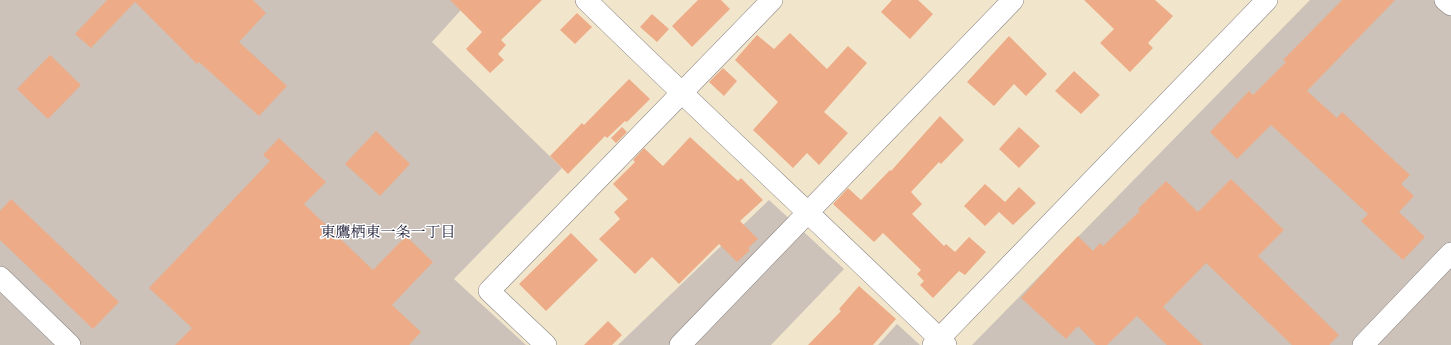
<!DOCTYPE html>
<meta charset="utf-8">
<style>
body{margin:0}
canvas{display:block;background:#f1e6cb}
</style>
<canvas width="1451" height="345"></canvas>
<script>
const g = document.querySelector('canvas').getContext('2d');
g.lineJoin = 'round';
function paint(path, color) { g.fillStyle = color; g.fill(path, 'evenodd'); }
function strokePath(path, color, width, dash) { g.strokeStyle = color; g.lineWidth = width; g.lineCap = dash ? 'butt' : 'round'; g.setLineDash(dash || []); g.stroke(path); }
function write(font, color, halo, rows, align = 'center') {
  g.font = font + ' "IM FELL French Canon","Noto Serif JP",serif'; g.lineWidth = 3; g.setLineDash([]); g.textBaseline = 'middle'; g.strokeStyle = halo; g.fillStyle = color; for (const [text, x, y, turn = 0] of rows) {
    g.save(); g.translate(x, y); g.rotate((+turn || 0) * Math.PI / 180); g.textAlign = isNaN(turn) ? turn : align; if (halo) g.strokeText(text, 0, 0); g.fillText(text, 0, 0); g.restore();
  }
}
const industrial = new Path2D(`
 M 0,0 L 470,0 L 432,42 L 562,168 L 454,279 L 526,345 L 0,345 Z
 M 1310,0 L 1451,0 L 1451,345 L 972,345 Z
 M 769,200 L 844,269 L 771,345 L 618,345 Z
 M 897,324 L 920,345 L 878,345 Z`);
const building = new Path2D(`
 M 107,0 L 253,0 L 266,13 L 239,42 L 287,86 L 259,116 L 199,62 L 197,64 L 135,2 L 91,48 L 75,34 Z
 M 450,0 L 542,0 L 501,40 L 506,45 L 498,54 L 504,60 L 490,73 L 466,49 L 482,32 Z
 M 698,0 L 721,0 L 730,9 L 692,47 L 672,26 Z
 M 892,0 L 918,0 L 933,14 L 910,39 L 881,12 Z
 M 1084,0 L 1155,0 L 1173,16 L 1148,43 L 1153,48 L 1130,72 L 1100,43 L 1114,29 Z
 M 1342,0 L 1395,0 L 1307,91 L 1337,118 L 1342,112 L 1410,175 L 1401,184 L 1414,196 L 1399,212 L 1425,237 L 1403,260 L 1361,221 L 1368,214 L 1271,125 L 1237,159 L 1210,132 L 1249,91 L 1253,95 L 1286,62 L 1283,60 Z
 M 577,13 L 592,27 L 575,44 L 560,30 Z
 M 652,14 L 669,29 L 657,42 L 640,27 Z
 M 790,33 L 827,69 L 848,46 L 867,63 L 824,112 L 848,133 L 819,165 L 807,153 L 793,168 L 753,130 L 778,102 L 735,60 L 757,35 L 774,49 Z
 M 1009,36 L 1047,74 L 1026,96 L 1014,84 L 994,106 L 967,82 Z
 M 50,55 L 81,85 L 48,119 L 17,89 Z
 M 723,68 L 737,81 L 724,96 L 709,82 Z
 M 1074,71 L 1100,95 L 1081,114 L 1055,91 Z
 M 629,79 L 650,99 L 627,122 L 625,121 L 607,138 L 605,136 L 568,174 L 550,156 L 582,123 L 584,125 Z
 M 940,116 L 964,140 L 941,164 L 939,162 L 911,192 L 922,204 L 912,214 L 944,246 L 946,244 L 955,252 L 969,237 L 986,252 L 965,275 L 959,271 L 933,298 L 920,285 L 924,281 L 917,274 L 921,270 L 883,233 L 874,242 L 833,204 L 848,188 L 861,200 L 890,170 L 891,171 Z
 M 622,127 L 627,132 L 616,143 L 611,138 Z
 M 1019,127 L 1040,146 L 1019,168 L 999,149 Z
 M 376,131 L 410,164 L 380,196 L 345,164 Z
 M 690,137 L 738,181 L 741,178 L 763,200 L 740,221 L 758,239 L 748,248 L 750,250 L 737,262 L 719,244 L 679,284 L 652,257 L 635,274 L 599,239 L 620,219 L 614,212 L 628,199 L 613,184 L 635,162 L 633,160 L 644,148 L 663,166 Z
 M 279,138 L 326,182 L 304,204 L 373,270 L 406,236 L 433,262 L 392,305 L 421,332 L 409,345 L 175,345 L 192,328 L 149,288 L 270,161 L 263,155 Z
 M 1231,179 L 1284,230 L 1258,256 L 1339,335 L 1329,345 L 1292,345 L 1206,263 L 1163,307 L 1203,345 L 1167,345 L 1137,316 L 1107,345 L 1096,345 L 1078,326 L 1066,339 L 1021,298 L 1054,261 L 1078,236 L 1093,251 L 1100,243 L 1103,246 L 1140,211 L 1138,209 L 1166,181 L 1198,212 Z
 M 985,184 L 1005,202 L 1019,187 L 1036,203 L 1013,225 L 999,212 L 985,226 L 964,206 Z
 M 11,199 L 119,302 L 93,329 L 0,240 L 0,211 Z
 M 571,233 L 598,260 L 546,311 L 519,284 Z
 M 859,286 L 896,319 L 873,345 L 808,345 L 841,311 L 839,309 Z
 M 608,321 L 622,335 L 612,345 L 584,345 Z`);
const minor = new Path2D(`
 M 586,0 C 705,117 827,229 946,345
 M 1445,0 L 1451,5
 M 0,277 L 70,345
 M 546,345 L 489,291 L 772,0
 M 680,345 L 1013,0
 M 933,345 L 1267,0
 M 1363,345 L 1451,253`);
const neighbourhoodNames = [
 ["東鷹栖東一条一丁目",388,233]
];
paint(industrial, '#ccc2b9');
paint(building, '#edac87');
strokePath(minor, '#8a8483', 22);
strokePath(minor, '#fff', 21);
write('15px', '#22223b', '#fff', neighbourhoodNames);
</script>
